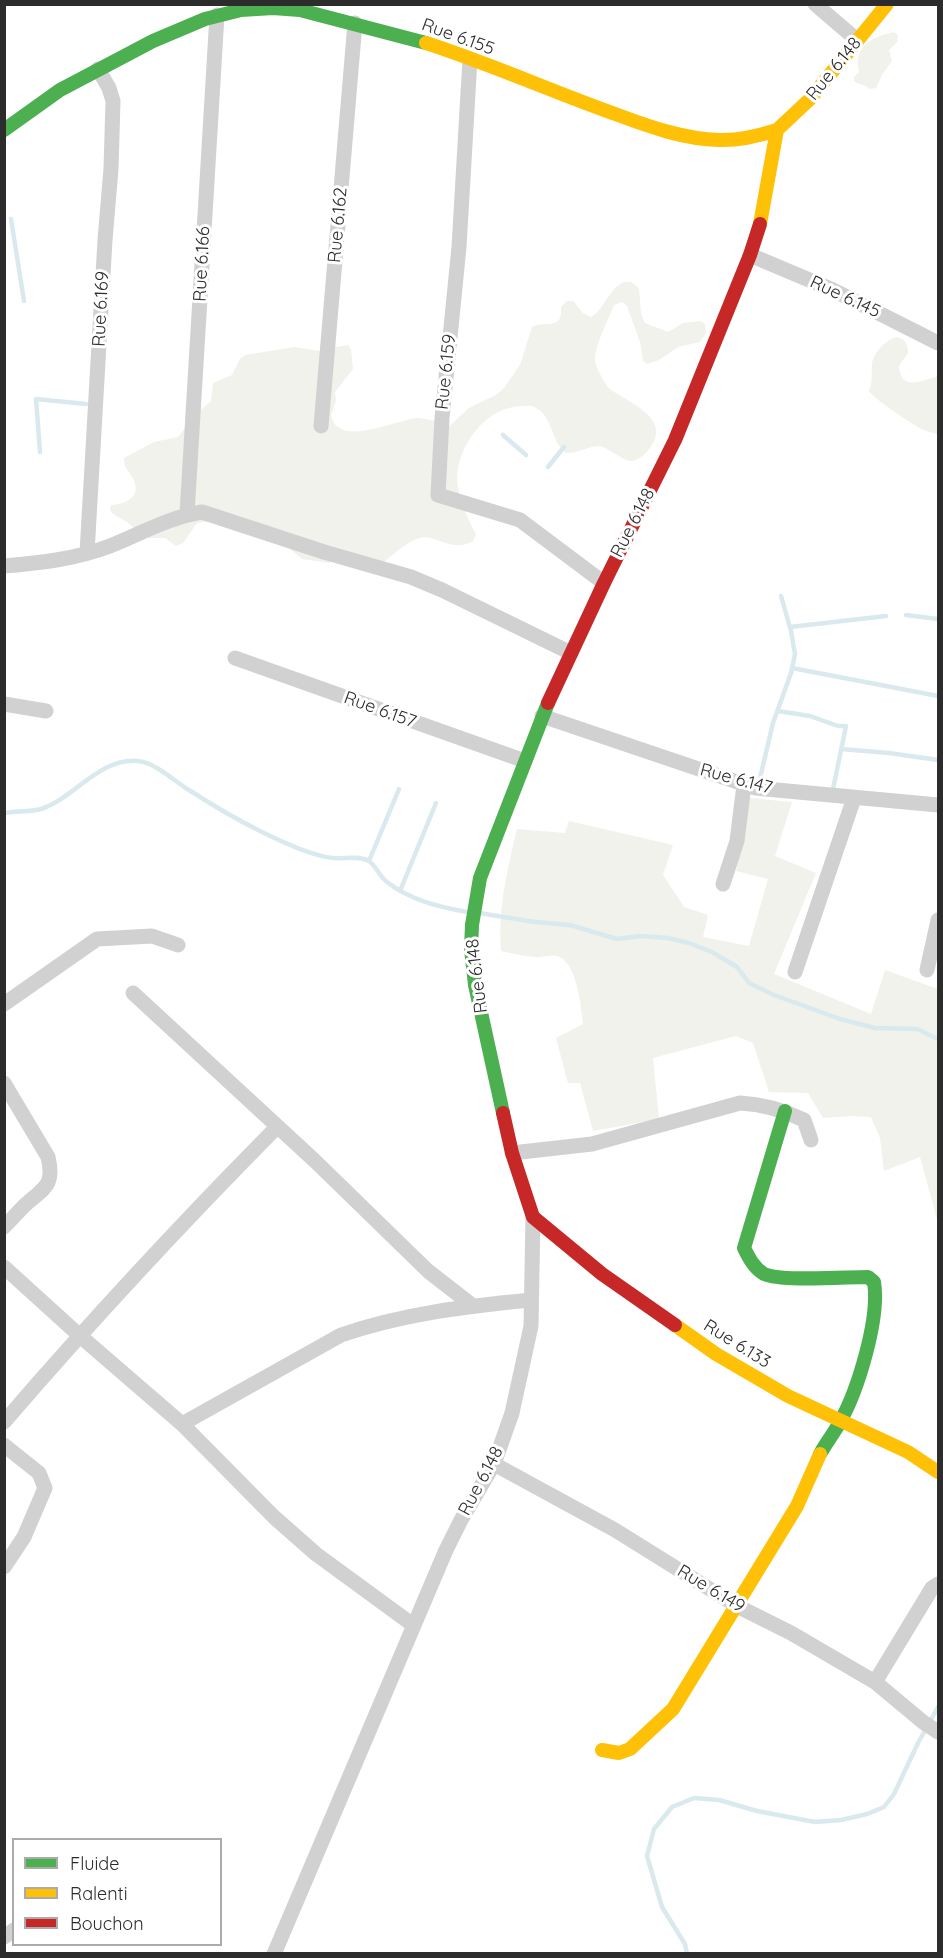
<!DOCTYPE html>
<style>
body{margin:0}
#map{position:relative;width:943px;height:1958px;overflow:hidden;background:#fff;font-family:Quicksand,sans-serif}
canvas{display:block}
.frame{position:absolute;inset:0;border:6px solid #2c2c2c;pointer-events:none}
.legend{position:absolute;left:12px;top:1838px;width:210px;height:108px;box-sizing:border-box;background:#fff;border:2px solid #ababab;margin:0;padding:8px 10px;list-style:none;font-size:18px;color:#2c2c2c}
.legend li{display:flex;align-items:center;gap:12px;height:30px}
.legend b{width:30px;border:2px solid #ababab}
</style>
<div id="map">
<canvas width="943" height="1958"></canvas>
<div class="frame"></div>
<ul class="legend">
<li><b style="height:8px;background:#4caf50"></b>Fluide</li>
<li><b style="height:8px;background:#ffc107"></b>Ralenti</li>
<li><b style="height:8px;background:#c62828"></b>Bouchon</li>
</ul>
</div>
<script>
const g = document.querySelector('canvas').getContext('2d');
g.lineJoin = 'round';
function paint(path, color) { g.fillStyle = color; g.fill(path, 'evenodd'); }
function strokePath(path, color, width, dash) { g.strokeStyle = color; g.lineWidth = width; g.lineCap = dash ? 'butt' : 'round'; g.setLineDash(dash || []); g.stroke(path); }
function write(font, color, halo, rows, align = 'center') {
  g.font = font + ' Quicksand,sans-serif'; g.lineWidth = 6; g.setLineDash([]); g.textBaseline = 'middle'; g.strokeStyle = halo; g.fillStyle = color; for (const [text, x, y, turn = 0] of rows) {
    g.save(); g.translate(x, y); g.rotate((+turn || 0) * Math.PI / 180); g.textAlign = isNaN(turn) ? turn : align; if (halo) g.strokeText(text, 0, 0); g.fillText(text, 0, 0); g.restore();
  }
}
const green = new Path2D(`
 M 894,32 L 898,35 L 897,42 L 889,50 L 892,61 L 882,75 L 876,88 L 870,89 C 865,84 859,85 854,81 L 854,77 L 859,72 C 853,46 872,37 894,32 Z
 M 624,282 L 631,282 L 639,288 L 641,314 L 645,323 L 668,332 L 683,323 L 701,321 L 705,324 L 706,333 L 700,342 L 678,347 L 659,360 L 647,364 L 643,361 L 640,342 L 627,306 L 622,302 L 614,305 C 609,319 591,351 596,365 C 599,372 605,385 610,389 C 627,402 673,418 650,448 C 629,474 623,454 600,446 C 587,446 578,454 566,453 C 551,442 553,417 536,408 C 532,405 528,406 523,406 C 490,406 464,437 458,468 C 454,491 466,515 476,534 L 473,541 C 454,552 440,538 424,537 C 413,537 389,557 381,565 L 340,557 L 329,563 L 302,559 L 290,549 L 288,539 L 209,521 L 197,523 L 183,543 L 176,546 L 165,538 L 149,538 L 141,535 L 127,522 L 113,514 L 110,510 L 111,505 C 125,504 141,498 134,481 C 130,470 124,471 124,458 L 154,442 L 178,437 L 196,414 L 211,401 L 213,383 L 232,375 L 240,359 L 245,355 L 295,347 L 326,352 L 332,348 L 348,345 L 351,349 L 353,369 L 335,392 L 336,400 L 331,415 C 337,449 395,420 417,418 C 423,418 429,420 435,421 L 443,432 L 469,408 L 496,395 L 504,388 L 520,365 L 532,327 C 546,320 563,331 561,307 L 567,301 L 573,301 L 583,313 L 591,317 C 606,308 608,289 624,282 Z
 M 897,337 L 904,340 C 913,355 905,354 899,367 C 901,392 923,380 938,376 L 938,434 C 934,433 929,432 924,430 C 914,426 874,399 869,391 C 873,381 871,376 872,366 C 872,354 885,340 897,337 Z
 M 750,798 L 792,802 L 775,856 L 816,873 L 774,974 L 871,1014 L 885,970 L 938,989 L 938,1223 L 920,1157 L 884,1171 L 880,1138 L 871,1117 L 851,1116 L 823,1118 L 808,1093 L 769,1092 L 753,1043 L 736,1036 L 653,1058 L 659,1119 L 593,1131 L 580,1083 L 568,1083 L 556,1038 L 583,1024 C 581,1007 577,961 557,956 C 550,954 542,958 534,957 C 523,956 512,953 501,951 C 498,906 507,872 517,829 L 565,833 L 569,821 L 673,845 L 663,875 L 684,907 L 708,915 L 703,937 L 749,946 L 768,879 L 736,871 Z`);
const stream = new Path2D(`
 M 11,219 L 24,301
 M 503,435 L 526,455
 M 40,452 L 36,399 L 86,404
 M 548,467 L 564,447
 M 906,615 L 938,619
 M 790,627 L 886,616
 M 792,668 L 938,696
 M 778,711 L 810,716 L 838,726 L 846,726 L 833,789
 M 841,749 L 889,753 L 938,760
 M 760,778 L 773,723 L 791,673 L 795,654 L 791,631 L 781,596
 M 4,813 C 16,811 30,812 41,809 C 73,799 100,757 138,761 C 156,763 174,781 189,790 C 212,805 236,819 260,831 C 280,841 311,856 333,858 C 344,859 359,855 369,861 C 376,866 380,877 387,882 C 410,900 439,907 467,912
 M 369,861 L 399,789
 M 400,891 L 436,803
 M 479,913 L 535,922 L 570,925 L 617,939 L 640,936 L 668,938 L 689,943 L 712,952 L 737,967 L 749,983 L 774,995 L 840,1019 L 875,1028 L 917,1029 L 938,1039
 M 687,1954 L 685,1944 L 662,1907 L 647,1856 L 654,1829 L 672,1807 L 694,1798 L 719,1800 L 757,1811 L 815,1822 L 841,1820 L 867,1814 L 884,1807 L 894,1794 L 918,1743 L 938,1707`);
const street = new Path2D(`
 M 815,4 L 857,40
 M 470,59 L 459,247 L 442,418 L 438,495 L 520,520 L 604,583
 M 750,255 L 833,290 L 938,343
 M 321,426 L 355,23
 M 187,514 L 217,15
 M 87,553 L 105,240 L 111,169 L 113,101 L 109,88 L 98,69
 M 4,566 C 40,563 76,559 110,546 C 140,534 170,517 202,512 L 324,552 L 411,577 L 442,590 L 571,653
 M 235,658 L 525,761
 M 4,704 L 46,711
 M 542,716 L 755,788 L 938,805
 M 723,884 L 737,841 L 744,785
 M 927,970 L 938,920
 M 795,972 L 854,798
 M 133,993 L 315,1161 L 428,1271 L 473,1306
 M 4,1004 L 97,939 L 152,936 L 178,945
 M 4,1083 L 48,1157 C 55,1186 44,1188 25,1205 C 18,1212 11,1220 4,1227
 M 512,1153 L 592,1144 L 740,1103 C 763,1104 783,1110 804,1120 L 811,1140
 M 4,1267 L 79,1335 L 182,1424 L 274,1517 L 316,1554 L 413,1625
 M 4,1422 C 92,1320 183,1222 277,1127
 M 182,1424 L 341,1335 C 402,1314 467,1306 531,1300
 M 4,1445 L 39,1473 L 45,1488 L 24,1537 L 4,1567
 M 494,1464 L 615,1530 L 737,1606 L 791,1633 L 875,1682 L 923,1722 L 938,1732
 M 875,1682 L 932,1588 L 938,1584
 M 4,1937 L 14,1930
 M 274,1954 L 446,1550 L 461,1520 L 494,1464 L 512,1413 L 531,1326 L 533,1217`);
const fast = new Path2D(`
 M 4,130 L 60,90 L 153,41 L 205,19 L 241,10 L 273,8 L 300,10 L 426,43
 M 785,1111 L 744,1248 C 749,1258 754,1268 764,1274 C 781,1282 846,1277 868,1277 L 874,1282 C 880,1318 858,1390 840,1422 C 834,1433 826,1443 820,1454
 M 503,1113 L 475,985 L 471,949 L 472,925 L 480,878 L 548,703`);
const slow = new Path2D(`
 M 426,43 C 491,64 553,92 618,115 C 650,127 684,139 719,140 C 739,141 758,136 777,130
 M 760,224 L 777,130 L 810,99 L 887,4
 M 675,1325 L 716,1354 L 788,1396 L 908,1452 L 938,1472
 M 602,1750 L 619,1753 L 630,1749 L 673,1709 L 797,1506 L 820,1454`);
const jam = new Path2D(`
 M 548,703 L 604,583 L 675,440 L 750,255 L 760,224
 M 503,1113 L 512,1153 L 533,1217 L 602,1274 L 675,1325`);
const streetNames = [
 ["Rue 6.155",458,37,20],
 ["Rue 6.148",834,69,-51],
 ["Rue 6.162",338,225,-85],
 ["Rue 6.166",202,264,-87],
 ["Rue 6.145",845,297,25],
 ["Rue 6.169",101,309,-87],
 ["Rue 6.159",446,372,-84],
 ["Rue 6.148",633,523,-63],
 ["Rue 6.157",380,710,20],
 ["Rue 6.147",736,779,15],
 ["Rue 6.148",477,976,-97],
 ["Rue 6.133",737,1344,32],
 ["Rue 6.148",481,1481,-62],
 ["Rue 6.149",711,1589,31]
];
paint(green, '#f0f2eb');
strokePath(stream, '#d9e9ee', 4.5);
strokePath(street, '#d1d1d1', 15);
strokePath(fast, '#4caf50', 14);
strokePath(slow, '#ffc107', 14);
strokePath(jam, '#c62828', 14);
write('18px', '#2c2c2c', '#fff', streetNames);
</script>
